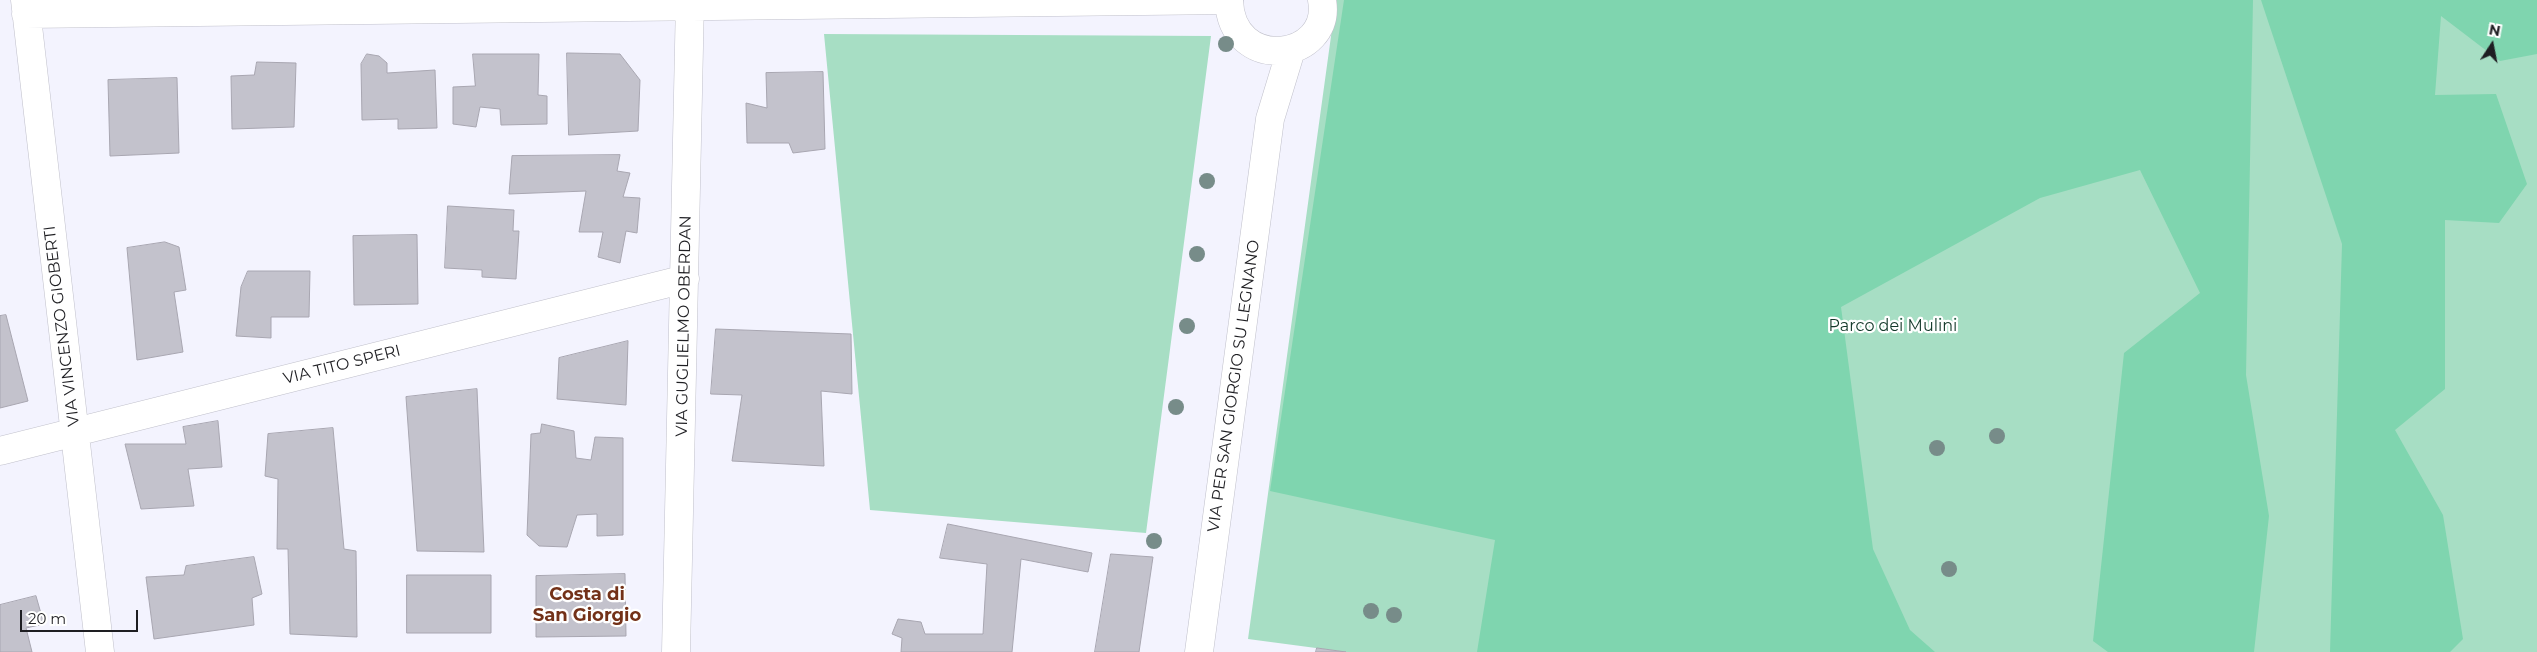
<!DOCTYPE html>
<style>
body{margin:0}
#map{position:relative;width:2537px;height:652px;overflow:hidden;background:#f3f3fe;font-family:Montserrat,sans-serif}
canvas{display:block}
.north{position:absolute;left:2467px;top:20px;width:50px;height:50px;-webkit-text-stroke:4px #fff;paint-order:stroke;rotate:11deg;font-size:14px;font-weight:700;line-height:20px;text-align:center;color:#1e1e22}
.north::after{content:'';display:block;margin:auto;width:18px;height:22px;background:#1e1e22;clip-path:polygon(50% 0,100% 100%,50% 72%,0 100%)}
.scale{position:absolute;left:20px;top:610px;width:118px;height:22px;box-sizing:border-box;border:2px solid #1e1e22;border-top:0;padding-left:6px;font-size:15px;line-height:18px;white-space:nowrap;color:#1e1e22;-webkit-text-stroke:4px #fff;paint-order:stroke}
</style>
<div id="map">
<canvas width="2537" height="652"></canvas>
<div class="north">N</div>
<div class="scale">20 m</div>
</div>
<script>
const g = document.querySelector('canvas').getContext('2d');
g.lineJoin = 'round';
function paint(path, color) { g.fillStyle = color; g.fill(path, 'evenodd'); }
function strokePath(path, color, width, dash) { g.strokeStyle = color; g.lineWidth = width; g.lineCap = dash ? 'butt' : 'round'; g.setLineDash(dash || []); g.stroke(path); }
function write(font, color, halo, rows, align = 'center') {
  g.font = font + ' Montserrat,sans-serif'; g.lineWidth = 4.5; g.setLineDash([]); g.textBaseline = 'middle'; g.strokeStyle = halo; g.fillStyle = color; for (const [text, x, y, turn = 0] of rows) {
    g.save(); g.translate(x, y); g.rotate((+turn || 0) * Math.PI / 180); g.textAlign = isNaN(turn) ? turn : align; if (halo) g.strokeText(text, 0, 0); g.fillText(text, 0, 0); g.restore();
  }
}
const green = new Path2D(`
 M 1336,0 L 2537,0 L 2537,652 L 1346,652 L 1248,639 Z
 M 824,34 L 1211,36 L 1146,533 L 870,510 Z`);
const forest = new Path2D(`
 M 1344,0 L 2253,0 L 2246,375 L 2269,516 L 2254,652 L 2108,652 L 2093,641 L 2124,353 L 2200,293 L 2140,170 L 2040,198 L 1841,307 L 1873,549 L 1910,630 L 1935,652 L 1477,652 L 1495,540 L 1270,491 Z
 M 2261,0 L 2537,0 L 2537,54 L 2500,61 L 2441,16 L 2435,95 L 2496,94 L 2527,184 L 2499,223 L 2445,220 L 2445,389 L 2395,430 L 2443,515 L 2463,639 L 2450,652 L 2330,652 L 2342,244 Z`);
const building = new Path2D(`
 M 567,53 L 620,54 L 640,80 L 638,131 L 569,135 Z
 M 367,54 L 379,56 L 387,63 L 387,73 L 435,70 L 437,128 L 398,129 L 398,119 L 362,120 L 361,64 Z
 M 473,54 L 539,54 L 538,95 L 547,96 L 547,124 L 501,125 L 500,109 L 480,107 L 476,127 L 453,124 L 453,87 L 475,86 Z
 M 257,62 L 296,63 L 294,127 L 232,129 L 231,76 L 254,75 Z
 M 823,72 L 825,149 L 793,153 L 789,143 L 747,143 L 746,103 L 767,108 L 766,73 Z
 M 177,78 L 179,153 L 110,156 L 108,80 Z
 M 620,155 L 617,171 L 630,173 L 623,197 L 640,198 L 637,233 L 626,231 L 620,263 L 598,257 L 603,232 L 579,232 L 586,191 L 509,194 L 512,156 Z
 M 448,206 L 514,210 L 513,231 L 519,231 L 516,279 L 482,277 L 482,270 L 445,268 Z
 M 417,235 L 418,304 L 354,305 L 353,236 Z
 M 165,242 L 179,247 L 186,290 L 174,292 L 183,352 L 137,360 L 127,248 Z
 M 248,271 L 310,271 L 309,317 L 271,317 L 271,338 L 236,336 L 241,287 Z
 M 6,315 L 28,401 L 0,408 L 0,316 Z
 M 716,329 L 851,334 L 852,394 L 821,391 L 824,466 L 732,461 L 742,395 L 711,394 Z
 M 628,341 L 626,405 L 557,399 L 559,358 Z
 M 477,389 L 484,552 L 417,551 L 406,397 Z
 M 218,421 L 222,467 L 188,469 L 194,506 L 141,509 L 125,444 L 186,444 L 183,427 Z
 M 542,424 L 574,431 L 576,458 L 591,460 L 595,437 L 623,438 L 623,535 L 597,536 L 597,514 L 577,515 L 567,547 L 539,546 L 527,535 L 531,434 L 540,433 Z
 M 333,428 L 344,549 L 356,551 L 357,637 L 290,634 L 288,549 L 277,549 L 278,479 L 265,476 L 268,434 Z
 M 948,524 L 1092,553 L 1088,572 L 1021,559 L 1012,652 L 901,652 L 902,638 L 892,634 L 898,619 L 921,622 L 925,634 L 983,634 L 987,564 L 940,558 Z
 M 1111,554 L 1153,557 L 1139,652 L 1095,652 Z
 M 254,557 L 262,594 L 252,598 L 254,625 L 154,639 L 146,577 L 184,575 L 186,566 Z
 M 625,574 L 626,636 L 536,637 L 536,576 Z
 M 407,575 L 491,575 L 491,633 L 407,633 Z
 M 36,596 L 44,624 L 26,628 L 32,652 L 0,652 L 0,605 Z
 M 1317,648 L 1346,652 L 1316,652 Z`);
const minor = new Path2D(`
 M 25,0 L 100,652
 M 26,14 L 1229,0
 M 0,451 L 685,279
 M 676,652 L 690,0`);
const tertiary = new Path2D(`
 M 1229,0 C 1231,74 1333,61 1322,0
 M 1199,652 L 1270,119 L 1291,50`);
const trees = [
 [1226,44],
 [1207,181],
 [1197,254],
 [1187,326],
 [1176,407],
 [1997,436],
 [1937,448],
 [1154,541],
 [1949,569],
 [1371,611],
 [1394,615]
];
const streetNames = [
 ["VIA VINCENZO GIOBERTI",62,326,-97],
 ["VIA GUGLIELMO OBERDAN",684,326,-89],
 ["VIA TITO SPERI",342,365,-14],
 ["VIA PER SAN GIORGIO SU LEGNANO",1234,386,-82]
];
const parkNames = [
 ["Parco dei Mulini",1893,326]
];
const neighbourhoodNames = [
 ["Costa di",587,595],
 ["San Giorgio",587,616]
];
paint(green, '#a7dec4');
paint(forest, '#7fd5af');
paint(building, '#c3c2cc');
strokePath(building, '#a8a6b1', 1);
strokePath(minor, '#c0c0cb', 29);
strokePath(tertiary, '#c0c0cb', 29);
strokePath(minor, '#fff', 28);
strokePath(tertiary, '#fff', 28);
g.fillStyle = '#778c89';
for (const [x, y] of trees) { g.beginPath(); g.arc(x, y, 8, 0, 2 * Math.PI); g.fill(); }
write('16px', '#1e1e22', '#fff', streetNames);
write('16px', '#123829', '#fff', parkNames);
write('bold 18px', '#733118', '#fff', neighbourhoodNames);
</script>
